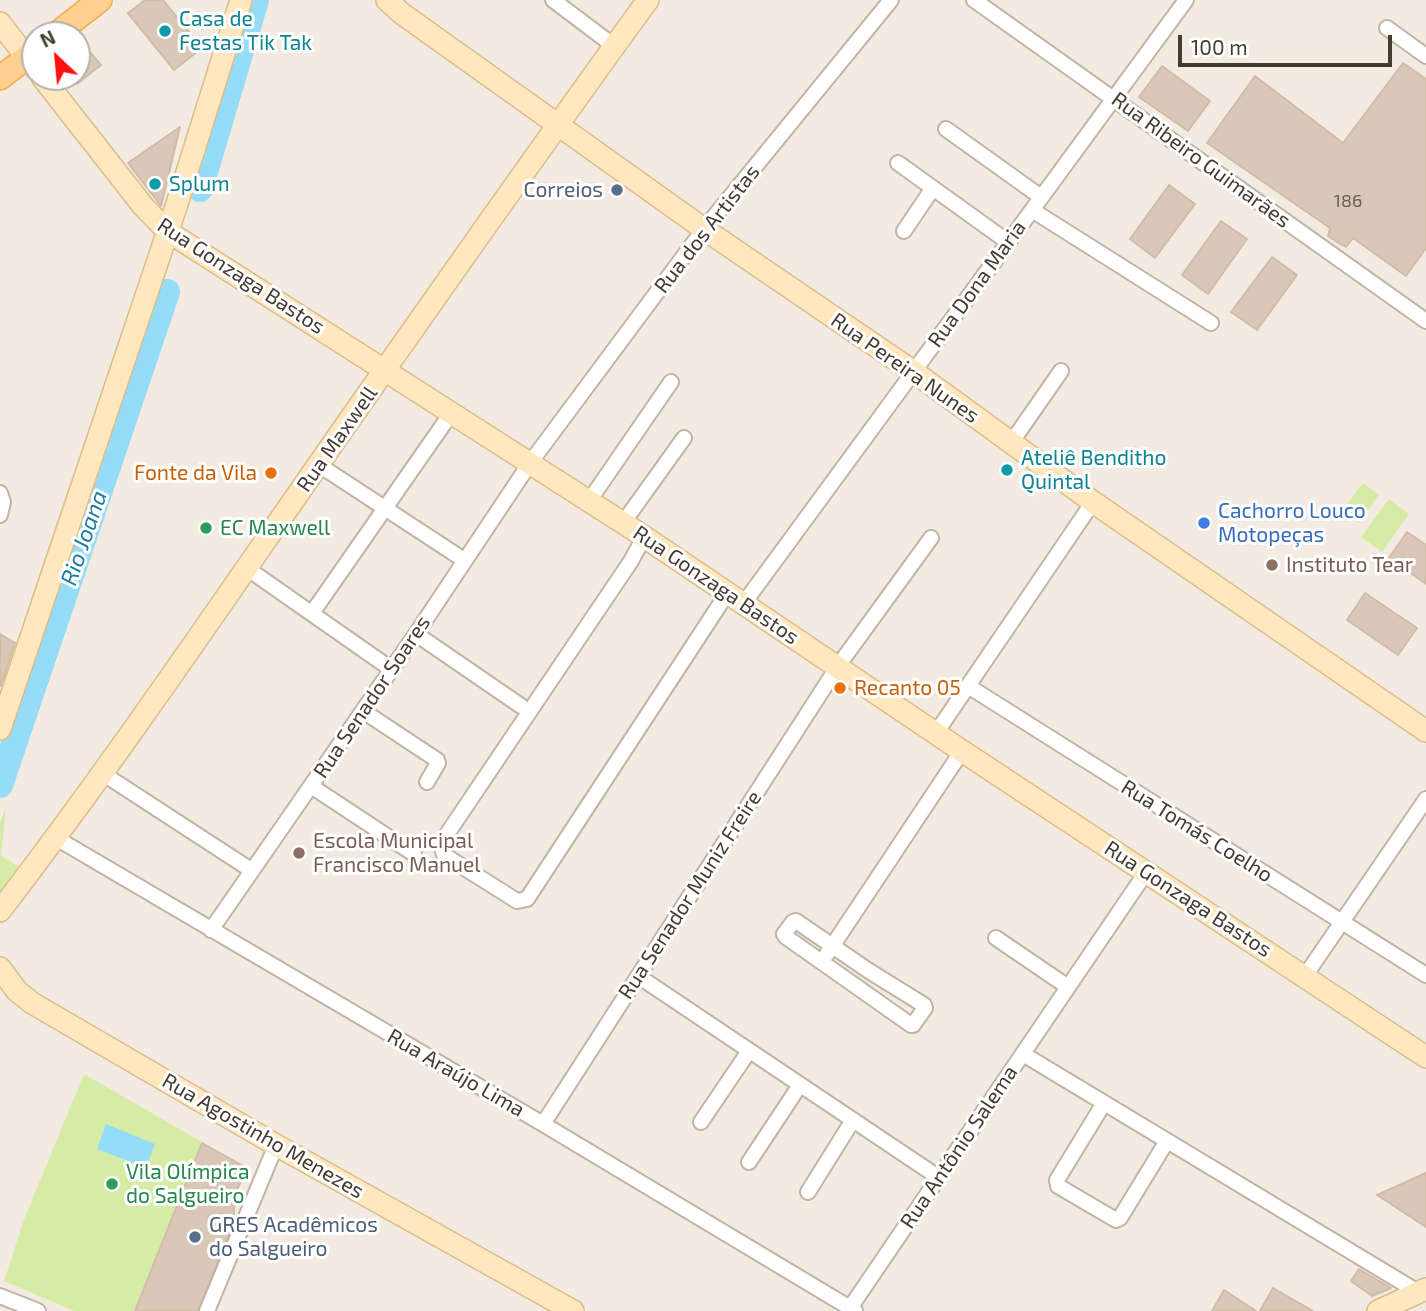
<!DOCTYPE html>
<meta charset="utf-8">
<style>
body{margin:0}
#map{position:relative;width:1426px;height:1311px;overflow:hidden;background:#f3ebe1;font-family:"Exo 2",sans-serif}
canvas{display:block}
.north{position:absolute;left:21px;top:21px;width:70px;height:70px;box-sizing:border-box;background:#fff;border:2px solid #b4b1ad;border-radius:50%;rotate:334deg;font-size:19px;font-weight:700;line-height:28px;text-align:center;color:#443b31}
.north::after{content:'';display:block;margin:auto;width:24px;height:32px;background:#ff100c;clip-path:polygon(50% 0,100% 100%,50% 72%,0 100%)}
.scale{position:absolute;left:1178px;top:35px;width:214px;height:32px;box-sizing:border-box;border:4px solid #443b31;border-top:0;padding-left:9px;font-size:21px;line-height:24px;white-space:nowrap;color:#443b31;-webkit-text-stroke:5px #fff;paint-order:stroke}
</style>
<div id="map">
<canvas width="1426" height="1311"></canvas>
<div class="north">N</div>
<div class="scale">100 m</div>
</div>
<script>
const g = document.querySelector('canvas').getContext('2d');
g.lineJoin = 'round';
function paint(path, color) { g.fillStyle = color; g.fill(path, 'evenodd'); }
function strokePath(path, color, width, dash) { g.strokeStyle = color; g.lineWidth = width; g.lineCap = dash ? 'butt' : 'round'; g.setLineDash(dash || []); g.stroke(path); }
function write(font, color, halo, rows, align = 'center') {
  g.font = font + ' "Exo 2",sans-serif'; g.lineWidth = 6; g.setLineDash([]); g.textBaseline = 'middle'; g.strokeStyle = halo; g.fillStyle = color; for (const [text, x, y, turn = 0] of rows) {
    g.save(); g.translate(x, y); g.rotate((+turn || 0) * Math.PI / 180); g.textAlign = isNaN(turn) ? turn : align; if (halo) g.strokeText(text, 0, 0); g.fillText(text, 0, 0); g.restore();
  }
}
const green = new Path2D(`
 M 1363,483 L 1379,495 L 1359,523 L 1342,511 Z
 M 1389,499 L 1409,514 L 1382,552 L 1361,537 Z
 M 6,806 L 1,856 L 20,867 L 0,895 L 0,823 Z
 M 84,1074 L 202,1142 L 135,1311 L 74,1311 L 4,1281 L 25,1217 Z`);
const water = new Path2D(`
 M 106,1124 L 155,1144 L 146,1168 L 97,1149 Z`);
const river = new Path2D(`
 M 200,189 L 256,0
 M 0,785 L 167,292`);
const building = new Path2D(`
 M 145,0 L 163,0 L 202,48 L 174,70 L 128,13 Z
 M 89,51 L 101,65 L 77,84 L 77,60 Z
 M 1403,63 L 1426,79 L 1426,248 L 1406,276 L 1353,238 L 1346,247 L 1337,242 L 1328,236 L 1330,228 L 1207,143 L 1255,76 L 1343,143 Z
 M 1162,66 L 1210,101 L 1188,131 L 1139,97 Z
 M 180,127 L 161,206 L 128,163 Z
 M 1169,185 L 1195,204 L 1155,258 L 1130,239 Z
 M 1221,221 L 1247,239 L 1208,294 L 1182,275 Z
 M 1272,257 L 1297,275 L 1257,330 L 1231,312 Z
 M 1407,532 L 1426,545 L 1426,584 L 1389,558 Z
 M 1365,593 L 1417,628 L 1398,655 L 1347,620 Z
 M 0,634 L 15,643 L 1,686 L 0,686 Z
 M 202,1143 L 247,1168 L 236,1192 L 241,1194 L 234,1207 L 234,1221 L 198,1311 L 135,1311 Z
 M 1426,1173 L 1426,1227 L 1377,1195 Z
 M 1359,1269 L 1391,1288 L 1372,1296 L 1351,1281 Z
 M 1273,1288 L 1313,1311 L 1260,1311 Z
 M 1224,1290 L 1256,1311 L 1212,1311 Z`);
const street = new Path2D(`
 M 553,0 L 614,46
 M 974,0 L 1426,321
 M 1387,28 L 1426,56
 M 946,129 L 1041,197
 M 898,163 L 1008,242
 M 1032,210 L 1211,323
 M 904,231 L 933,188
 M 1011,443 L 1061,371
 M 319,465 L 464,560
 M 0,493 L 3,502 L 0,515
 M 589,501 L 671,382
 M 623,523 L 684,438
 M 644,537 L 631,561 L 441,843 L 444,855 L 517,901 L 527,899 L 728,592
 M 248,569 L 391,669
 M 744,603 L 1186,0
 M 312,613 L 452,412
 M 416,634 L 521,706
 M 968,686 L 1426,975
 M 363,711 L 437,760 L 438,763 L 427,782
 M 936,733 L 1093,502
 M 102,773 L 251,870
 M 311,786 L 414,854
 M 56,838 L 543,1124 L 855,1311
 M 796,921 L 869,971 L 924,1005 L 925,1008 L 913,1025 L 911,1025 L 786,937 L 784,934 L 793,922 Z
 M 211,930 L 416,634 L 530,463 L 704,229 L 891,0
 M 996,938 L 1068,987
 M 827,954 L 962,751
 M 638,976 L 938,1177
 M 1305,976 L 1426,799
 M 1023,1054 L 1418,1292
 M 1104,1103 L 1057,1180 L 1058,1186 L 1116,1220 L 1120,1218 L 1167,1141
 M 701,1122 L 749,1051
 M 543,1124 L 838,666 L 931,538
 M 749,1162 L 800,1085
 M 808,1192 L 853,1120
 M 0,1296 L 38,1311
 M 850,1308 L 1147,871
 M 207,1311 L 276,1145`);
const secondary = new Path2D(`
 M 387,0 L 401,13 L 704,229 L 914,372 L 1093,502 L 1426,731
 M 0,23 L 35,68
 M 42,77 L 143,206 L 167,231 L 634,530 L 962,751 L 1426,1057
 M 0,729 L 176,207 L 241,0
 M 0,911 C 131,740 250,561 374,385 C 465,256 555,127 648,0
 M 0,968 L 17,991 L 32,1003 L 276,1145 L 573,1311
 M 1378,1311 L 1426,1289`);
const primary = new Path2D(`
 M 55,35 L 100,0
 M 0,78 L 35,51`);
const markers = [
 [165,31,7,"#0f9aa8"],
 [155,184,7,"#0f9aa8"],
 [617,190,7,"#5c6f8a"],
 [1007,470,7,"#0f9aa8"],
 [271,473,7,"#e8710a"],
 [1204,523,7,"#3f7fe0"],
 [206,528,7,"#2e9e5b"],
 [1272,565,7,"#8d6e63"],
 [840,688,7,"#e8710a"],
 [299,853,7,"#8d6e63"],
 [112,1184,7,"#2e9e5b"],
 [195,1237,7,"#5c6f8a"]
];
const numberNames = [
 ["186",1348,201]
];
const cultureNames = [
 ["Casa de",179,19],
 ["Festas Tik Tak",179,43],
 ["Splum",169,184],
 ["Ateliê Benditho",1021,458],
 ["Quintal",1021,482]
];
const streetNames = [
 ["Rua Ribeiro Guimarães",1201,160,36],
 ["Rua dos Artistas",707,229,-52],
 ["Rua Gonzaga Bastos",241,276,33],
 ["Rua Dona Maria",977,284,-54],
 ["Rua Pereira Nunes",905,368,35],
 ["Rua Maxwell",337,439,-55],
 ["Rua Gonzaga Bastos",716,585,34],
 ["Rua Senador Soares",372,697,-56],
 ["Rua Tomás Coelho",1197,831,32],
 ["Rua Senador Muniz Freire",690,895,-57],
 ["Rua Gonzaga Bastos",1188,899,33],
 ["Rua Araújo Lima",456,1073,30],
 ["Rua Agostinho Menezes",263,1136,30],
 ["Rua Antônio Salema",959,1147,-56]
];
const serviceNames = [
 ["Correios",603,190],
 ["GRES Acadêmicos",209,1225,"left"],
 ["do Salgueiro",209,1249,"left"]
];
const foodNames = [
 ["Fonte da Vila",257,473],
 ["Recanto 05",854,688,"left"]
];
const shopNames = [
 ["Cachorro Louco",1218,511],
 ["Motopeças",1218,535]
];
const leisureNames = [
 ["EC Maxwell",220,528],
 ["Vila Olímpica",126,1172],
 ["do Salgueiro",126,1196]
];
const educationNames = [
 ["Instituto Tear",1286,565],
 ["Escola Municipal",313,841],
 ["Francisco Manuel",313,865]
];
const waterNames = [
 ["Rio Joana",84,538,-71]
];
paint(green, '#d6eca4');
paint(water, '#95dcf8');
strokePath(river, '#95dcf8', 26);
paint(building, '#d9c8b8');
strokePath(building, '#d1bca8', 2);
strokePath(street, '#c1b4a6', 18);
strokePath(secondary, '#dbbd8d', 24);
strokePath(primary, '#f0ac52', 26);
strokePath(street, '#fff', 14);
strokePath(secondary, '#ffe7bf', 21);
strokePath(primary, '#ffd08e', 23);
for (const [x, y, r, color] of markers) { const dot = new Path2D(); dot.arc(x, y, r, 0, 2 * Math.PI); g.fillStyle = color; g.fill(dot); strokePath(dot, '#fff', 2.5); }
write('18px', '#695e53', null, numberNames);
write('21px', '#0d838f', '#fff', cultureNames, 'left');
write('21px', '#443b31', '#fff', streetNames);
write('21px', '#4e5e75', '#fff', serviceNames, 'right');
write('21px', '#c56008', '#fff', foodNames, 'right');
write('21px', '#366cbe', '#fff', shopNames, 'left');
write('21px', '#27864d', '#fff', leisureNames, 'left');
write('21px', '#785e54', '#fff', educationNames, 'left');
write('italic 23px', '#1e7ba2', '#fff', waterNames);
</script>
